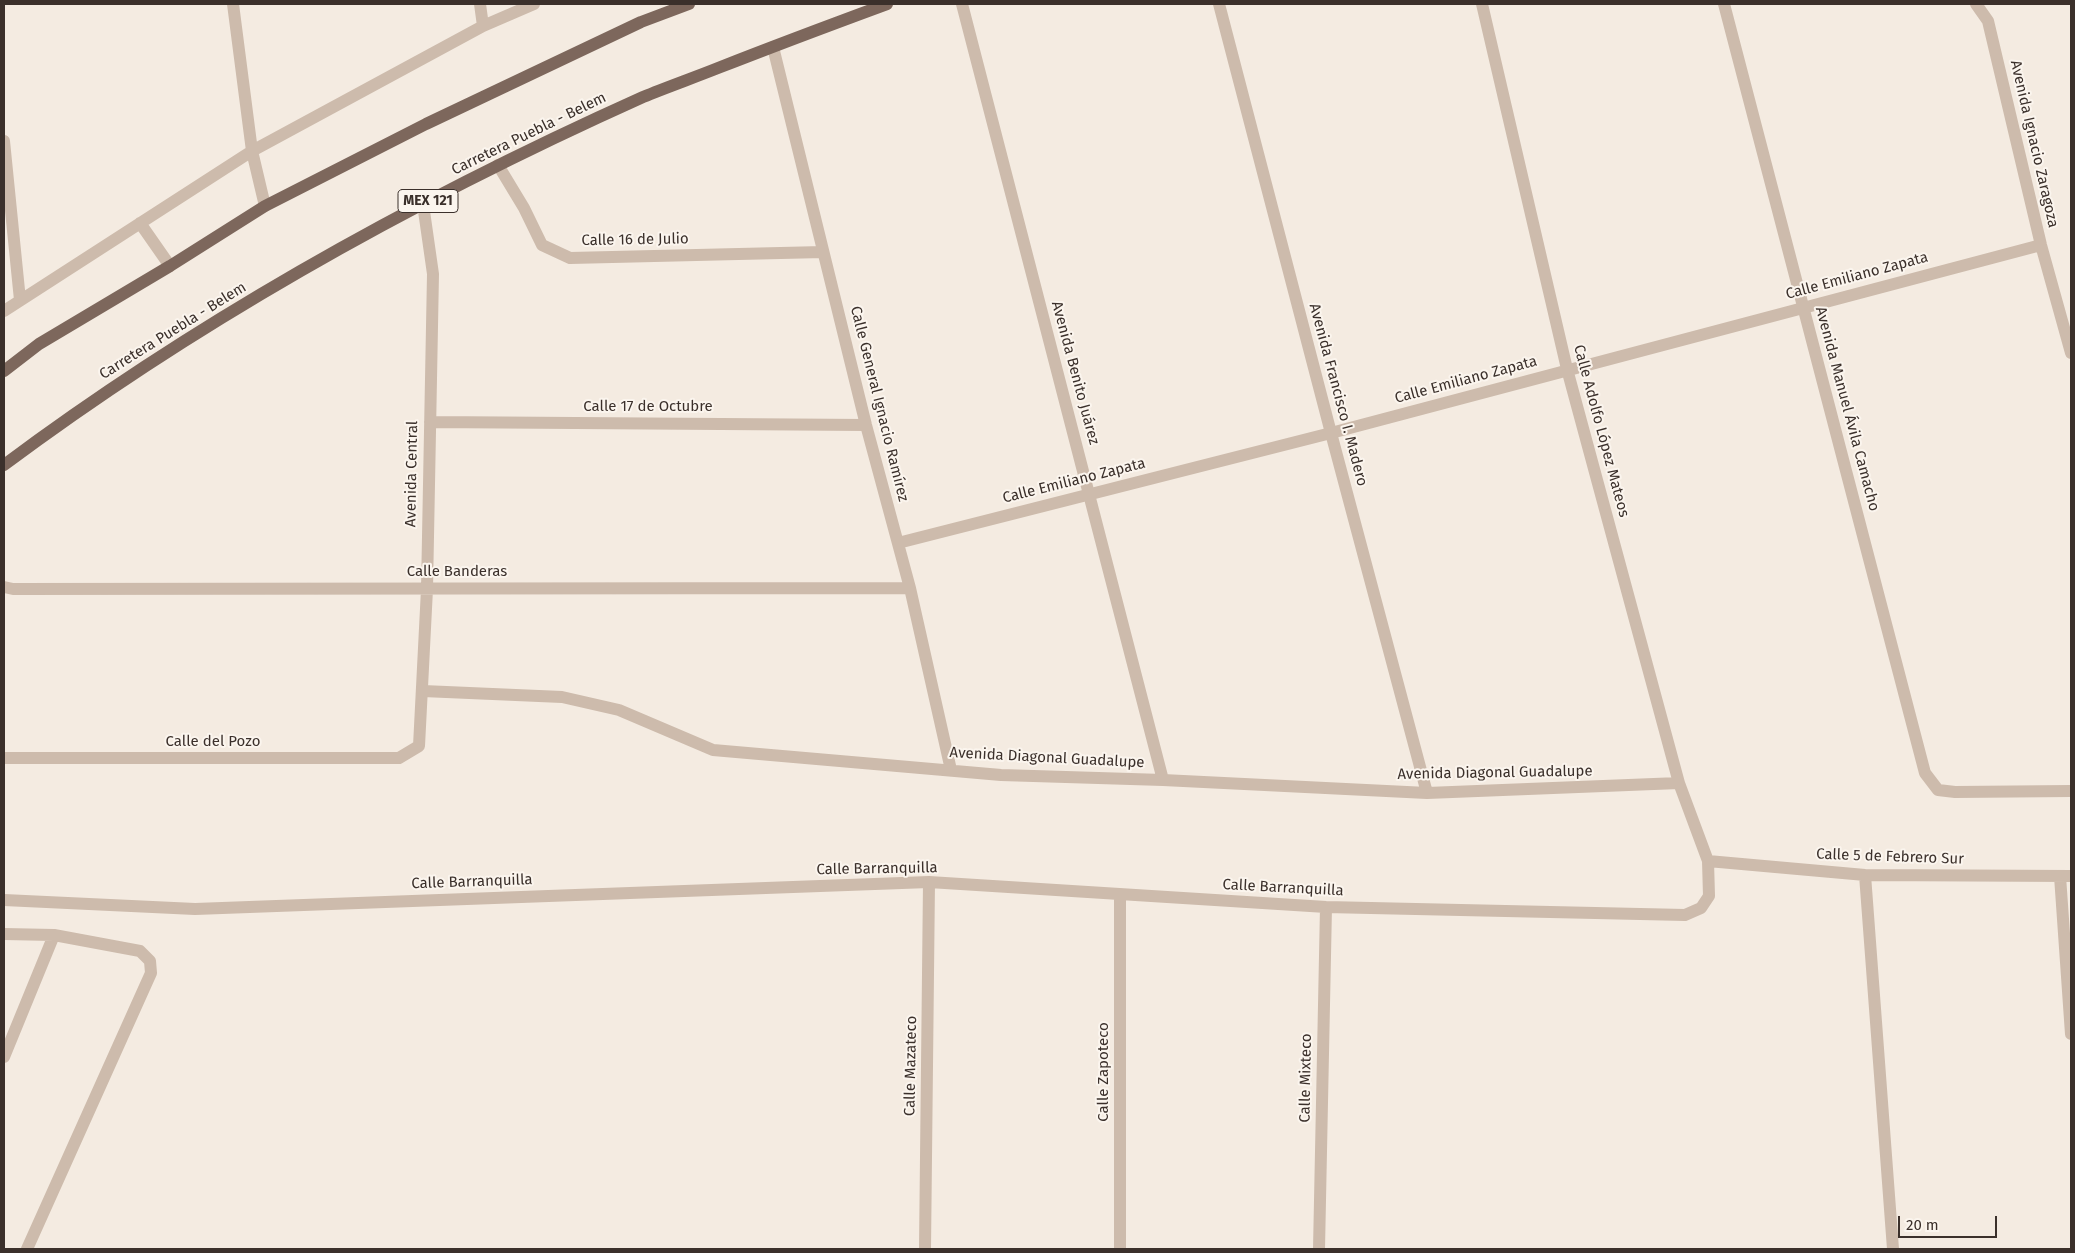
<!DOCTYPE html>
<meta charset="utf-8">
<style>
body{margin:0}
#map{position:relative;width:2075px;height:1253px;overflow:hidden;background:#f4ebe1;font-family:"Fira Sans",sans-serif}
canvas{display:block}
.frame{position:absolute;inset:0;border:5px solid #3b302b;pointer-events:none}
.scale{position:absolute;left:1898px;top:1216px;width:99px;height:22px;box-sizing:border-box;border:2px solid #3b302b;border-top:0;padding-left:6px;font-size:15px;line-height:18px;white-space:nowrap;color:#3b302b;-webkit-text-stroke:4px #fbf5ee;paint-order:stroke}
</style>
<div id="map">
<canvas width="2075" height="1253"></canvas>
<div class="frame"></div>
<div class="scale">20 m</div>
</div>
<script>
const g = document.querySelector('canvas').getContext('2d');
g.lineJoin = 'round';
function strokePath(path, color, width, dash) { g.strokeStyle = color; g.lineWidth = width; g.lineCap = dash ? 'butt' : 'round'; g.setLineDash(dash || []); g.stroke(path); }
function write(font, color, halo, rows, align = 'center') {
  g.font = font + ' "Fira Sans",sans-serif'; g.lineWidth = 4; g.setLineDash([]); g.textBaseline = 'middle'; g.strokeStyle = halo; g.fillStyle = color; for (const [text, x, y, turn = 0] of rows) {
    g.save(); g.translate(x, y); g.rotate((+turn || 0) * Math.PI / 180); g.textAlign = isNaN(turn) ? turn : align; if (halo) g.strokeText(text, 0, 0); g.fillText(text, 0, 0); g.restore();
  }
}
const lane = new Path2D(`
 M 4,934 L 54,935 L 140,951 L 150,961 L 151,973 L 27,1249
 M 4,1057 L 54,935`);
const street = new Path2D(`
 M 233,4 L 252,151 L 265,206
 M 480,4 L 483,26
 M 962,4 L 1163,780
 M 1219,4 L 1331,433 L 1427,793
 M 1724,4 L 1925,773 L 1938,790 L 1955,792 L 2071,791
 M 1976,4 L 1988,21 L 2041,245 L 2071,353
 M 773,47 L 866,425 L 910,588 L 951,770
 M 4,141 L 20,300
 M 498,165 L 524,208 L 542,245 L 570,258 L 823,252
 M 140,223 L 170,266
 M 4,311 L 252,151 L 483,26 L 534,4
 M 430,422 L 866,425
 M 898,543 L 1331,433 L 2041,245
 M 4,587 L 13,589 L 910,588
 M 423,691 L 562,697 L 619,710 L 713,750 L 1001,775 L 1163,780 L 1427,793 L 1679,783
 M 4,758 L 399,758 L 419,746 L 427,589 L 433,274 L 423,204
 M 1708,861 L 1865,875 L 2071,876
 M 1865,875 L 1893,1249
 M 2060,876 L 2071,1034
 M 4,900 L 195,909 L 929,882 L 1326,907 L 1685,915 L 1701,908 L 1709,896 L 1708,861 L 1679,783 L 1567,369 L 1482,4
 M 925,1249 L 929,882
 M 1120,1249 L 1120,895
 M 1319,1249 L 1326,907`);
const primary = new Path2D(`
 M 4,371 L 39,344 L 170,266 L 265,206 L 426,124 L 641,22 L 689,4
 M 4,465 C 201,318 418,198 643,97 C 667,87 693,78 718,68 C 774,46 830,25 887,4`);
const shields = [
 [428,201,60]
];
const shieldNames = [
 ["MEX 121",428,201]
];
const streetNames = [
 ["Carretera Puebla - Belem",529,134,-26],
 ["Avenida Ignacio Zaragoza",2034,144,77],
 ["Calle 16 de Julio",635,240,-1],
 ["Calle Emiliano Zapata",1857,276,-15],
 ["Carretera Puebla - Belem",173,331,-32],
 ["Avenida Benito Juárez",1075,373,75],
 ["Calle Emiliano Zapata",1466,380,-15],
 ["Avenida Francisco I. Madero",1338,395,75],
 ["Calle General Ignacio Ramírez",879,404,76],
 ["Calle 17 de Octubre",648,407],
 ["Avenida Manuel Ávila Camacho",1847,409,75],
 ["Calle Adolfo López Mateos",1601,431,75],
 ["Avenida Central",412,474,-89],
 ["Calle Emiliano Zapata",1074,481,-14],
 ["Calle Banderas",457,572],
 ["Calle del Pozo",213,742],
 ["Avenida Diagonal Guadalupe",1047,758,3],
 ["Avenida Diagonal Guadalupe",1495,773,-1],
 ["Calle 5 de Febrero Sur",1890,857,2],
 ["Calle Barranquilla",877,869,-1],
 ["Calle Barranquilla",472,882,-2],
 ["Calle Barranquilla",1283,888,3],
 ["Calle Mazateco",911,1066,-89],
 ["Calle Zapoteco",1104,1072,-90],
 ["Calle Mixteco",1306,1078,-89]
];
strokePath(lane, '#cdbbac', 12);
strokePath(street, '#cdbbac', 12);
strokePath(primary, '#7d675c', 12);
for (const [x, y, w] of shields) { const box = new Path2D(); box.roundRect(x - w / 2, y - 11.5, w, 23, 4); g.fillStyle = '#fbf5ee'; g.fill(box); strokePath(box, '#3b302b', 1); }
write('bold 14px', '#3b302b', null, shieldNames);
write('15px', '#3b302b', '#fbf5ee', streetNames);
</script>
